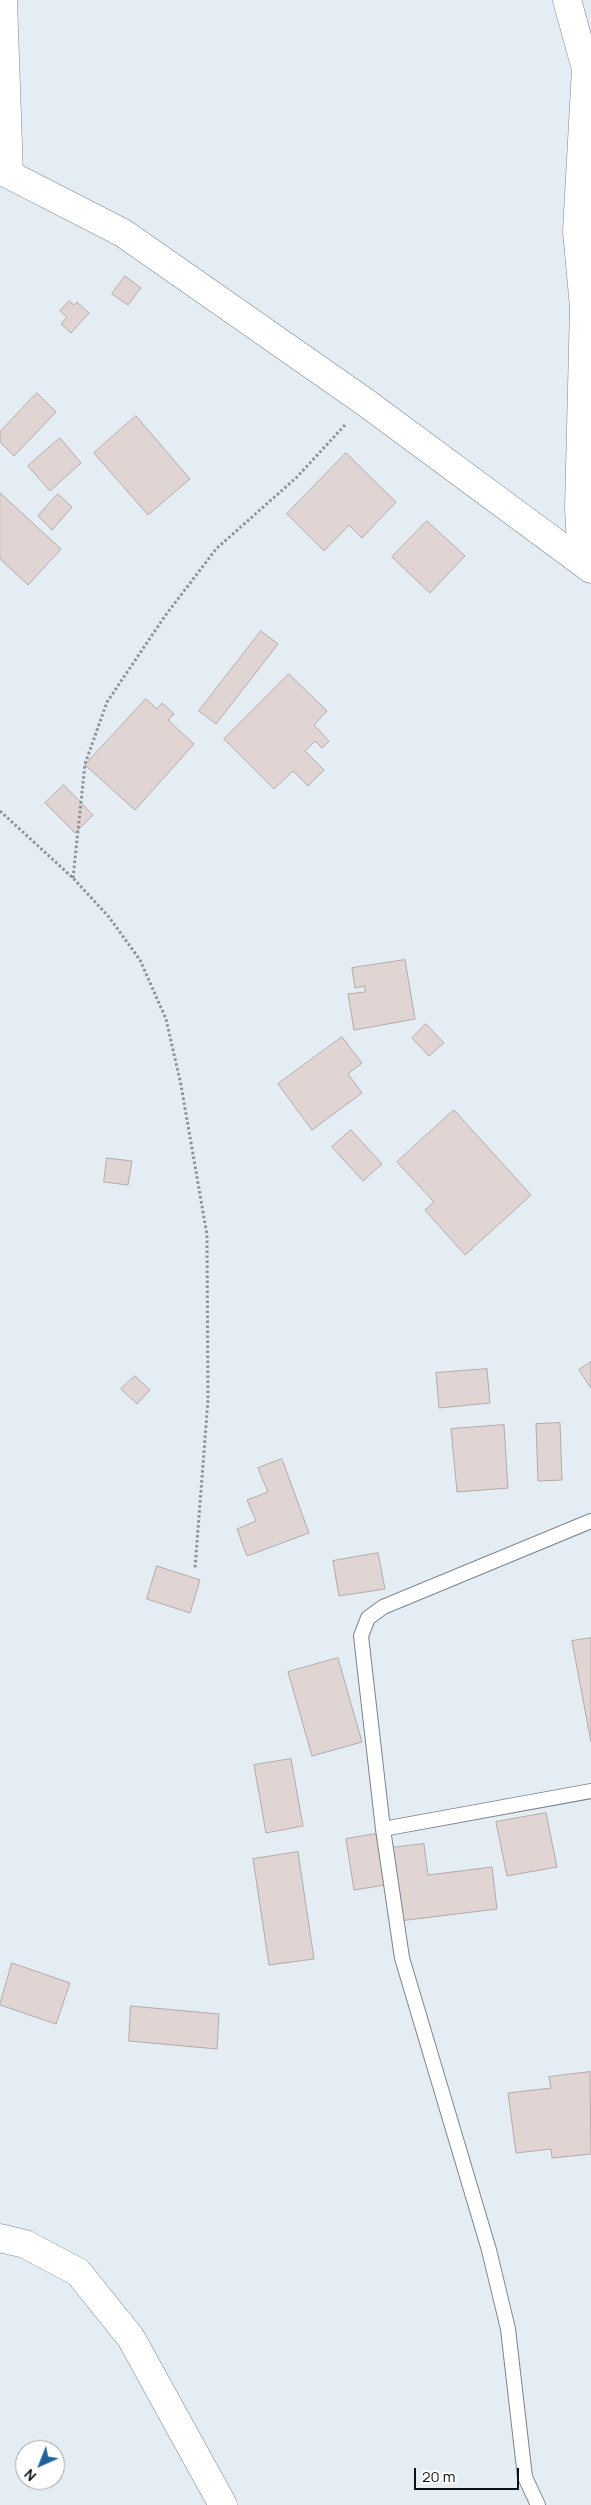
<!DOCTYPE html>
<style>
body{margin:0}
#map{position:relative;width:591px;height:2505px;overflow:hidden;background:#e5edf4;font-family:Manrope,sans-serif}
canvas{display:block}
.north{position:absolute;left:15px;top:2440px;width:50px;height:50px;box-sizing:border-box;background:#fff;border:1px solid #9fa0a1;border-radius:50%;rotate:224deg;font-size:14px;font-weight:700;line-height:20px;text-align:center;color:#0e1113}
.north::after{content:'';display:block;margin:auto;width:18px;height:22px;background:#216298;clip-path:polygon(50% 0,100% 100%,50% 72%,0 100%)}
.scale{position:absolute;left:414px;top:2468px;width:105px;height:22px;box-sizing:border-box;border:2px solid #0e1113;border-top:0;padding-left:6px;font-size:15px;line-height:18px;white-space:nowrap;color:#0e1113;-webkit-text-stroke:4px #fff;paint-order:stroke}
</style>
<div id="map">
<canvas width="591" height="2505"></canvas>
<div class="north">N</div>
<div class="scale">20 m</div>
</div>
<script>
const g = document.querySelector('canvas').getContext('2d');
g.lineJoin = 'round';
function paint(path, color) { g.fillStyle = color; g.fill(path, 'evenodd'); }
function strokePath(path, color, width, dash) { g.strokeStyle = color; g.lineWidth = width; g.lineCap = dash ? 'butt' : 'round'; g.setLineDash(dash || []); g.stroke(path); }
const building = new Path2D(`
 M 125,276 L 141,288 L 128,305 L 112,294 Z
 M 69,301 L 74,305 L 77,302 L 89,313 L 71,333 L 61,324 L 67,317 L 60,311 Z
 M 37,393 L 56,412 L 14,456 L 0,442 L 0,432 Z
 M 136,416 L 190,479 L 148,515 L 94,453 Z
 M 60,438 L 81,463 L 50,491 L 28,466 Z
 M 346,453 L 396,502 L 362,538 L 349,525 L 324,551 L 287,514 Z
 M 0,493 L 61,549 L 28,585 L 0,559 Z
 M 58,494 L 72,507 L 52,530 L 38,516 Z
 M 427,521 L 465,556 L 430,593 L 392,557 Z
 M 261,631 L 278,644 L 216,724 L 199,711 Z
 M 289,674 L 327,711 L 314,725 L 329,741 L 322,748 L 315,741 L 305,751 L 324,770 L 308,786 L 293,771 L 274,789 L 224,739 Z
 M 146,699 L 157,709 L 162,703 L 174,714 L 168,720 L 194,744 L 135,810 L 85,765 Z
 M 64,785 L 93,815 L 75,833 L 45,803 Z
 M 405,960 L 415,1019 L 354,1030 L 348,994 L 365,992 L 365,986 L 355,988 L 352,968 Z
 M 426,1024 L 444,1043 L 429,1056 L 412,1038 Z
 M 342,1037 L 362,1063 L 348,1074 L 362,1093 L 312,1130 L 278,1084 Z
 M 454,1110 L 531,1195 L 465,1255 L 425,1210 L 434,1202 L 397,1162 Z
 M 351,1130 L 382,1164 L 363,1181 L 332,1147 Z
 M 107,1158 L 132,1161 L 128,1185 L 104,1182 Z
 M 591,1362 L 591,1388 L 579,1370 Z
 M 487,1369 L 490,1403 L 439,1408 L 436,1373 Z
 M 135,1376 L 150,1390 L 137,1404 L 121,1389 Z
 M 560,1423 L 562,1480 L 538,1481 L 536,1424 Z
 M 504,1425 L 508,1488 L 457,1492 L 451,1429 Z
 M 282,1459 L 309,1533 L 247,1556 L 237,1529 L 256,1521 L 247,1500 L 268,1492 L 258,1468 Z
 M 378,1553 L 385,1589 L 339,1596 L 333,1561 Z
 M 157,1566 L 200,1580 L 190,1613 L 147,1599 Z
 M 591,1638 L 591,1742 L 572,1641 Z
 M 338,1658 L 362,1742 L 312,1756 L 288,1672 Z
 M 291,1759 L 303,1826 L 266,1833 L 254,1765 Z
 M 546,1813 L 557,1867 L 507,1876 L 496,1822 Z
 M 376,1834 L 385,1885 L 354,1890 L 346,1839 Z
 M 424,1844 L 428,1875 L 492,1867 L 497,1909 L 399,1921 L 390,1848 Z
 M 298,1852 L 314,1959 L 269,1965 L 253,1859 Z
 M 12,1963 L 70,1983 L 56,2024 L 0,2005 Z
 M 131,2006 L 219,2014 L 217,2049 L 129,2041 Z
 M 590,2072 L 591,2154 L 552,2158 L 551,2149 L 516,2153 L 508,2093 L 551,2088 L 549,2077 Z`);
const path = new Path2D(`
 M 0,811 L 73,878 L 109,917 L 140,960 L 166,1019 L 181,1085 L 207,1235 L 208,1400 L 195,1568
 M 73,878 L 85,764 L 107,702 L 165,616 L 216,549 L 297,477 L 345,425`);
const service = new Path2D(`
 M 383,1829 L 591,1791
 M 538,2505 L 525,2477 L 508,2329 L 489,2250 L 402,1958 L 383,1829 L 361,1636 L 368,1618 L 383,1607 L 591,1521`);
const minor = new Path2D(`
 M 3,0 L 9,174
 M 567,0 L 586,69 L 577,231 L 584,307 L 579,508 L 582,562
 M 0,170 L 123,233 L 365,402 L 591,569
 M 0,2238 L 25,2244 L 78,2272 L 131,2338 L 223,2505`);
paint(building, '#e0d5d3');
strokePath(building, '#b4a9a7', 1);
strokePath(service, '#7d858b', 16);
strokePath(minor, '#7d858b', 29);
strokePath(path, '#8d9398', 3, [2.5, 2.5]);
strokePath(service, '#fff', 14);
strokePath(minor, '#fff', 28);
</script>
